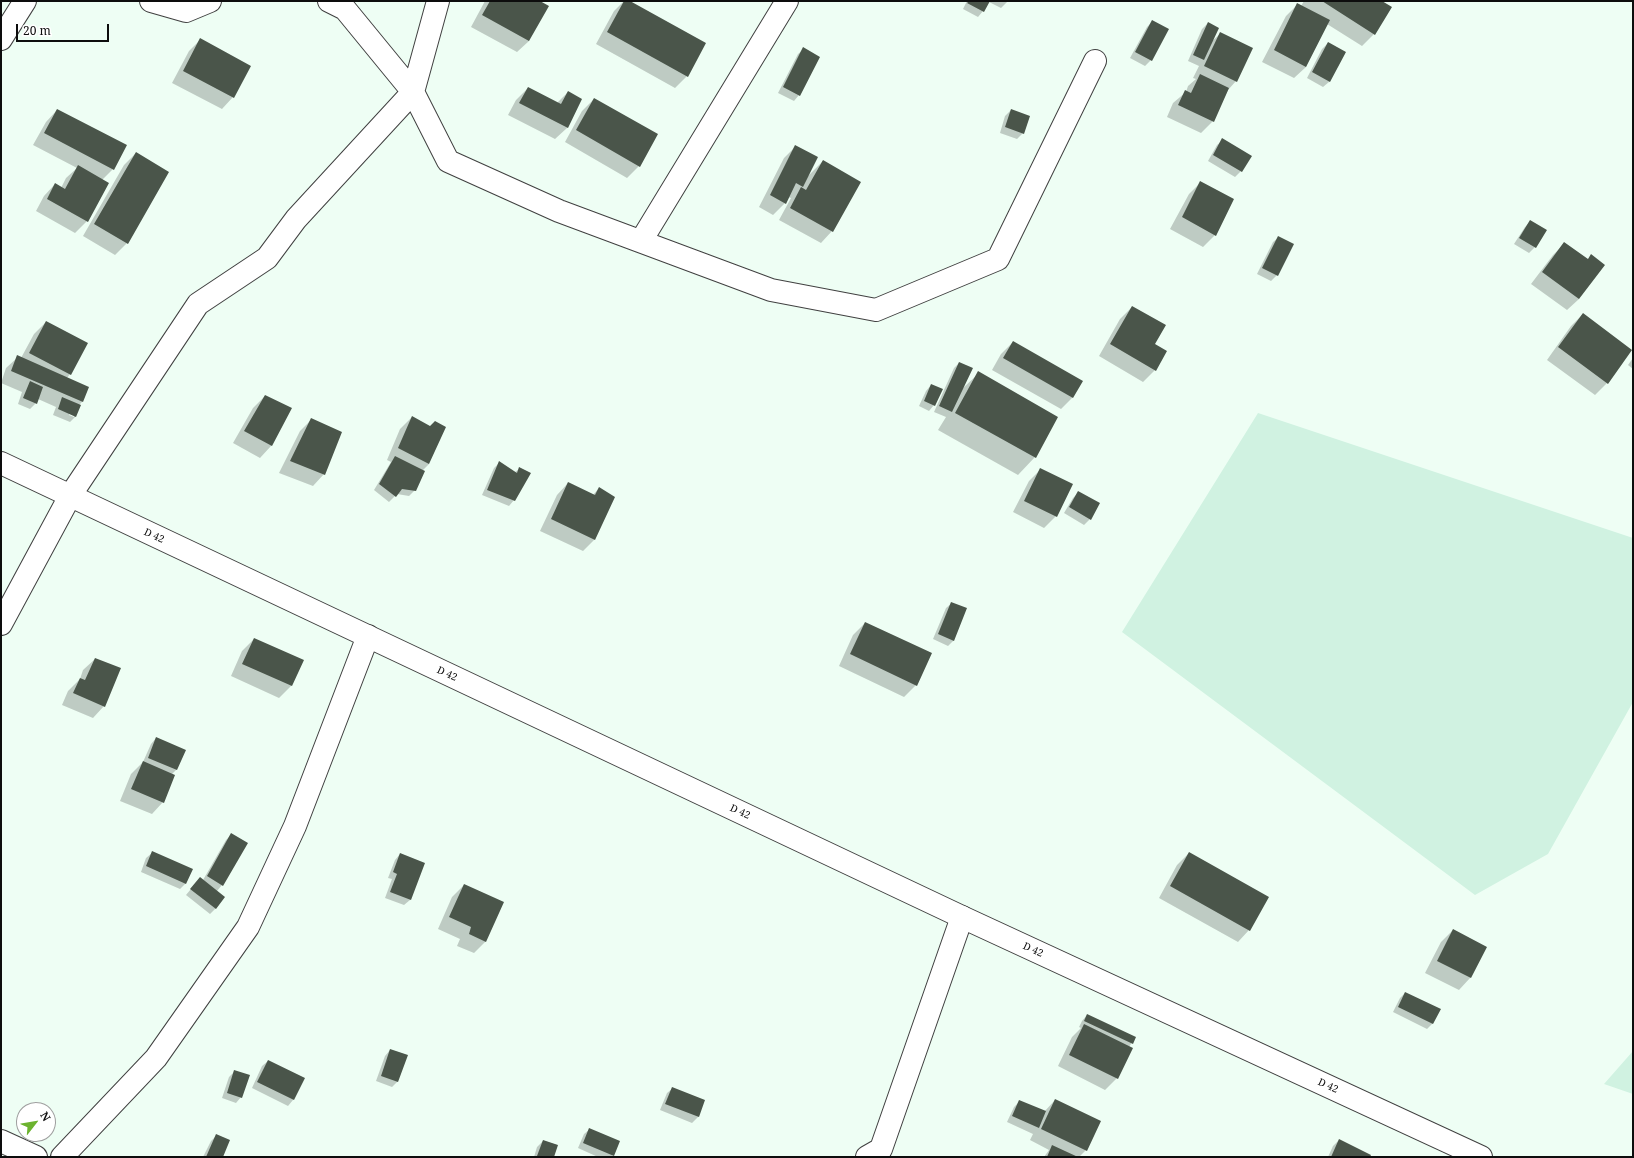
<!DOCTYPE html>
<style>
body{margin:0}
#map{position:relative;width:1634px;height:1158px;overflow:hidden;background:#eefef4;font-family:"Noto Serif",serif}
canvas{display:block}
.frame{position:absolute;inset:0;border:2px solid #0d0d0d;pointer-events:none}
.north{position:absolute;left:16px;top:1102px;width:40px;height:40px;box-sizing:border-box;background:#fff;border:1px solid #9e9e9e;border-radius:50%;rotate:59deg;font-size:11px;font-weight:700;line-height:16px;text-align:center;color:#0d0d0d}
.north::after{content:'';display:block;margin:auto;width:14px;height:18px;background:#6cb32f;clip-path:polygon(50% 0,100% 100%,50% 72%,0 100%)}
.scale{position:absolute;left:16px;top:24px;width:93px;height:18px;box-sizing:border-box;border:2px solid #0d0d0d;border-top:0;padding-left:5px;font-size:12px;line-height:14px;white-space:nowrap;color:#0d0d0d;-webkit-text-stroke:3px #fff;paint-order:stroke}
</style>
<div id="map">
<canvas width="1634" height="1158"></canvas>
<div class="frame"></div>
<div class="north">N</div>
<div class="scale">20 m</div>
</div>
<script>
const g = document.querySelector('canvas').getContext('2d');
g.lineJoin = 'round';
function paint(path, color) { g.fillStyle = color; g.fill(path, 'evenodd'); }
function strokePath(path, color, width, dash) { g.strokeStyle = color; g.lineWidth = width; g.lineCap = dash ? 'butt' : 'round'; g.setLineDash(dash || []); g.stroke(path); }
function write(font, color, halo, rows, align = 'center') {
  g.font = font + ' "Noto Serif",serif'; g.lineWidth = 4; g.setLineDash([]); g.textBaseline = 'middle'; g.strokeStyle = halo; g.fillStyle = color; for (const [text, x, y, turn = 0] of rows) {
    g.save(); g.translate(x, y); g.rotate((+turn || 0) * Math.PI / 180); g.textAlign = isNaN(turn) ? turn : align; if (halo) g.strokeText(text, 0, 0); g.fillText(text, 0, 0); g.restore();
  }
}
const farmland = new Path2D(`
 M 1258,413 L 1633,538 L 1633,702 L 1548,854 L 1475,895 L 1122,632 Z
 M 1633,1051 L 1633,1094 L 1604,1084 Z`);
const shadow = new Path2D(`
 M 485,1 L 538,1 L 529,41 L 517,52 L 471,27 Z
 M 624,1 L 628,1 L 687,76 L 675,88 L 596,44 L 614,11 Z
 M 967,1 L 1008,1 L 1001,8 L 989,2 L 983,11 L 978,17 L 963,9 Z
 M 1304,1 L 1380,1 L 1374,34 L 1362,46 L 1327,24 L 1306,67 L 1294,78 L 1262,62 L 1286,16 L 1298,4 L 1301,6 Z
 M 1153,21 L 1151,60 L 1145,66 L 1130,58 L 1147,27 Z
 M 1208,23 L 1211,42 L 1220,34 L 1236,81 L 1228,90 L 1213,121 L 1201,133 L 1167,117 L 1173,103 L 1186,92 L 1188,86 L 1196,79 L 1193,78 L 1199,66 L 1188,61 L 1202,29 Z
 M 201,39 L 233,97 L 222,109 L 172,83 L 189,51 Z
 M 1328,43 L 1345,53 L 1329,82 L 1323,87 L 1307,78 L 1322,49 Z
 M 804,49 L 799,95 L 794,101 L 778,93 L 798,54 Z
 M 528,88 L 557,103 L 568,92 L 581,99 L 567,128 L 555,139 L 508,115 L 516,100 Z
 M 594,99 L 639,166 L 627,178 L 565,142 L 582,111 Z
 M 57,110 L 113,169 L 102,180 L 87,221 L 75,233 L 36,211 L 44,196 L 55,184 L 61,188 L 66,178 L 77,168 L 33,145 L 46,122 Z
 M 1011,110 L 1023,133 L 1017,139 L 1000,133 L 1005,116 Z
 M 1223,140 L 1241,171 L 1235,177 L 1208,161 L 1217,145 Z
 M 796,146 L 808,176 L 823,161 L 832,231 L 821,243 L 779,220 L 791,198 L 788,197 L 785,203 L 773,215 L 759,207 L 784,158 Z
 M 136,153 L 127,243 L 115,255 L 83,236 L 124,165 Z
 M 1200,183 L 1215,235 L 1203,247 L 1170,229 L 1189,194 Z
 M 1531,221 L 1535,247 L 1529,253 L 1514,244 L 1525,227 Z
 M 1279,237 L 1277,275 L 1271,281 L 1257,274 L 1273,242 Z
 M 1565,243 L 1579,299 L 1567,310 L 1531,284 L 1553,255 Z
 M 1132,307 L 1153,344 L 1155,370 L 1143,382 L 1099,356 L 1120,319 Z
 M 1583,314 L 1607,383 L 1595,395 L 1547,360 L 1571,326 Z
 M 46,322 L 70,374 L 67,378 L 88,388 L 82,402 L 79,405 L 76,416 L 70,422 L 53,415 L 56,407 L 38,399 L 36,403 L 30,409 L 18,404 L 22,392 L 1,383 L 6,368 L 18,357 L 21,358 L 34,334 ZM 70,413 L 74,415 L 74,417 L 69,415 Z
 M 1013,342 L 1082,381 L 1072,398 L 1061,409 L 992,370 L 1001,354 Z
 M 1633,358 L 1633,369 L 1628,365 Z
 M 959,363 L 962,389 L 979,373 L 1035,457 L 1018,475 L 938,430 L 946,417 L 934,412 L 954,368 Z
 M 931,385 L 934,405 L 929,411 L 919,406 L 926,391 Z
 M 265,396 L 291,409 L 271,446 L 260,458 L 233,443 L 253,408 Z
 M 412,417 L 429,464 L 422,471 L 415,490 L 409,496 L 397,494 L 389,502 L 374,490 L 391,462 L 387,460 L 400,429 Z
 M 312,419 L 324,474 L 313,486 L 279,473 L 300,431 Z
 M 499,463 L 514,473 L 519,469 L 514,500 L 509,506 L 482,495 L 494,468 Z
 M 1040,470 L 1056,516 L 1044,528 L 1013,512 L 1029,481 Z
 M 568,483 L 593,495 L 599,488 L 594,540 L 583,551 L 540,531 L 557,495 Z
 M 1079,492 L 1090,519 L 1084,525 L 1064,513 L 1073,498 Z
 M 952,603 L 954,640 L 948,646 L 933,639 L 946,608 Z
 M 865,623 L 916,685 L 904,697 L 839,666 L 853,635 Z
 M 254,639 L 303,661 L 291,686 L 279,698 L 231,676 L 242,651 Z
 M 95,659 L 104,706 L 93,718 L 62,705 L 68,691 L 80,679 L 83,670 Z
 M 156,738 L 177,769 L 172,774 L 163,802 L 152,814 L 120,801 L 131,774 L 143,762 L 151,744 Z
 M 231,835 L 222,885 L 217,891 L 216,908 L 210,914 L 186,895 L 200,878 L 203,880 L 226,840 Z
 M 152,853 L 186,883 L 180,889 L 141,872 L 146,858 Z
 M 1189,853 L 1249,930 L 1238,942 L 1159,898 L 1177,865 Z
 M 400,854 L 424,864 L 410,900 L 404,905 L 385,898 L 392,879 L 388,878 L 395,860 Z
 M 464,885 L 486,941 L 474,953 L 457,946 L 460,939 L 438,929 L 452,897 Z
 M 1453,930 L 1486,947 L 1470,978 L 1459,990 L 1425,973 L 1441,942 Z
 M 1405,993 L 1433,1023 L 1427,1029 L 1393,1012 L 1400,998 Z
 M 1087,1015 L 1135,1038 L 1129,1047 L 1117,1078 L 1105,1090 L 1058,1066 L 1072,1037 L 1081,1028 L 1079,1027 L 1082,1021 Z
 M 390,1050 L 398,1081 L 392,1087 L 376,1081 L 385,1056 Z
 M 268,1061 L 304,1078 L 293,1100 L 288,1106 L 252,1088 L 262,1066 Z
 M 235,1071 L 241,1097 L 236,1103 L 222,1098 L 229,1077 Z
 M 673,1088 L 704,1101 L 698,1117 L 692,1123 L 660,1110 L 667,1093 Z
 M 1055,1100 L 1086,1150 L 1079,1157 L 1044,1157 L 1049,1150 L 1030,1140 L 1033,1134 L 1007,1122 L 1014,1107 L 1020,1101 L 1044,1112 Z
 M 590,1129 L 613,1155 L 611,1157 L 598,1157 L 578,1148 L 584,1134 Z
 M 217,1135 L 221,1157 L 203,1157 L 211,1141 Z
 M 1339,1140 L 1369,1157 L 1328,1157 L 1333,1146 Z
 M 543,1141 L 557,1145 L 553,1157 L 534,1157 L 537,1147 Z`);
const building = new Path2D(`
 M 490,1 L 540,1 L 549,6 L 529,41 L 482,15 Z
 M 624,1 L 630,1 L 706,43 L 688,77 L 607,32 Z
 M 969,1 L 990,1 L 984,12 L 967,3 Z
 M 1322,1 L 1382,1 L 1392,7 L 1375,35 Z
 M 1297,3 L 1330,20 L 1306,67 L 1274,50 Z
 M 1152,20 L 1169,29 L 1152,61 L 1135,52 Z
 M 1208,22 L 1219,28 L 1204,60 L 1193,55 Z
 M 1220,32 L 1253,48 L 1237,82 L 1204,66 Z
 M 200,38 L 251,66 L 234,98 L 183,71 Z
 M 1328,42 L 1346,52 L 1330,82 L 1312,72 Z
 M 803,47 L 820,57 L 800,96 L 783,87 Z
 M 1200,74 L 1229,88 L 1214,122 L 1178,105 L 1185,90 L 1191,93 Z
 M 528,87 L 561,104 L 568,91 L 582,99 L 568,128 L 519,103 Z
 M 594,98 L 658,134 L 640,167 L 576,130 Z
 M 57,109 L 127,145 L 114,170 L 44,133 Z
 M 1011,109 L 1030,116 L 1024,134 L 1005,127 Z
 M 1222,138 L 1252,156 L 1242,172 L 1213,155 Z
 M 795,145 L 818,157 L 803,187 L 796,183 L 786,204 L 770,195 Z
 M 136,152 L 169,172 L 128,244 L 94,224 Z
 M 823,160 L 861,182 L 833,232 L 790,208 L 801,187 L 806,190 Z
 M 78,165 L 109,183 L 88,222 L 47,199 L 55,183 L 65,189 Z
 M 1200,181 L 1234,199 L 1216,236 L 1182,217 Z
 M 1530,220 L 1547,230 L 1536,248 L 1519,238 Z
 M 1278,236 L 1294,244 L 1278,276 L 1262,268 Z
 M 1564,242 L 1588,259 L 1591,254 L 1605,265 L 1579,299 L 1542,272 Z
 M 1132,306 L 1166,325 L 1155,344 L 1167,351 L 1156,371 L 1110,344 Z
 M 1583,313 L 1632,350 L 1608,384 L 1558,347 Z
 M 46,321 L 88,343 L 71,375 L 29,353 Z
 M 1013,341 L 1083,381 L 1073,398 L 1003,358 Z
 M 17,355 L 89,387 L 83,402 L 11,371 Z
 M 959,362 L 973,368 L 952,412 L 939,406 Z
 M 978,371 L 1058,417 L 1036,458 L 955,413 Z
 M 30,381 L 43,387 L 37,404 L 23,398 Z
 M 931,384 L 943,389 L 935,406 L 924,401 Z
 M 265,395 L 292,408 L 272,446 L 244,431 Z
 M 62,397 L 81,405 L 76,417 L 58,409 Z
 M 412,416 L 430,426 L 435,421 L 446,427 L 429,464 L 398,448 Z
 M 311,418 L 342,432 L 325,475 L 290,461 Z
 M 395,456 L 425,471 L 416,491 L 402,489 L 396,497 L 379,484 Z
 M 499,461 L 517,473 L 519,467 L 531,473 L 515,501 L 487,490 Z
 M 1040,468 L 1073,484 L 1057,517 L 1024,501 Z
 M 568,482 L 595,495 L 599,487 L 615,497 L 595,540 L 551,519 Z
 M 1078,491 L 1100,503 L 1091,520 L 1069,507 Z
 M 951,602 L 967,608 L 954,641 L 938,634 Z
 M 865,622 L 932,653 L 917,686 L 850,654 Z
 M 254,638 L 304,660 L 292,686 L 242,664 Z
 M 95,658 L 121,668 L 105,707 L 73,693 L 80,678 L 85,680 Z
 M 156,737 L 186,750 L 177,770 L 148,758 Z
 M 143,761 L 175,775 L 164,803 L 131,789 Z
 M 231,833 L 248,843 L 223,886 L 207,876 Z
 M 152,851 L 193,869 L 186,884 L 146,866 Z
 M 1189,852 L 1269,897 L 1250,931 L 1170,886 Z
 M 400,853 L 425,863 L 411,900 L 390,892 L 397,874 L 393,872 Z
 M 200,877 L 225,897 L 216,909 L 190,889 Z
 M 464,884 L 504,902 L 486,942 L 469,934 L 471,927 L 449,917 Z
 M 1453,929 L 1487,947 L 1471,978 L 1437,961 Z
 M 1405,992 L 1441,1009 L 1433,1024 L 1398,1007 Z
 M 1087,1014 L 1136,1037 L 1133,1044 L 1084,1021 Z
 M 1084,1024 L 1133,1048 L 1118,1079 L 1069,1055 Z
 M 390,1049 L 408,1055 L 398,1082 L 381,1076 Z
 M 268,1060 L 305,1078 L 294,1100 L 257,1082 Z
 M 234,1070 L 250,1075 L 242,1098 L 227,1093 Z
 M 672,1087 L 705,1100 L 699,1117 L 665,1104 Z
 M 1055,1099 L 1101,1121 L 1087,1151 L 1041,1129 Z
 M 1019,1100 L 1046,1111 L 1039,1128 L 1012,1116 Z
 M 589,1128 L 620,1141 L 614,1156 L 583,1143 Z
 M 216,1134 L 230,1140 L 223,1157 L 206,1157 Z
 M 1339,1139 L 1371,1155 L 1370,1157 L 1331,1157 Z
 M 543,1140 L 558,1145 L 554,1157 L 537,1156 Z
 M 1052,1145 L 1078,1157 L 1047,1157 Z`);
const minor = new Path2D(`
 M 151,1 L 186,11 L 210,1
 M 329,1 L 345,9 L 413,92 L 448,161 L 559,211 L 771,290 L 876,310 L 998,259 L 1095,61
 M 1,39 L 25,1
 M 641,241 L 787,1
 M 1,624 L 70,496 L 198,304 L 267,258 L 296,219 L 413,92 L 438,1
 M 1,1141 L 36,1157
 M 62,1157 L 156,1058 L 248,927 L 295,826 L 368,636
 M 867,1157 L 881,1149 L 962,917`);
const tertiary = new Path2D(`
 M 1,463 L 962,917 L 1481,1157`);
const streetNames = [
 ["D 42",154,536,25],
 ["D 42",447,674,25],
 ["D 42",740,812,25],
 ["D 42",1033,950,25],
 ["D 42",1328,1086,25]
];
paint(farmland, '#d0f2e1');
paint(shadow, '#0003');
paint(building, '#4a554a');
strokePath(minor, '#404040', 24);
strokePath(tertiary, '#404040', 24);
strokePath(minor, '#fff', 22);
strokePath(tertiary, '#fff', 22);
write('10px', '#0d0d0d', '#fff', streetNames);
</script>
